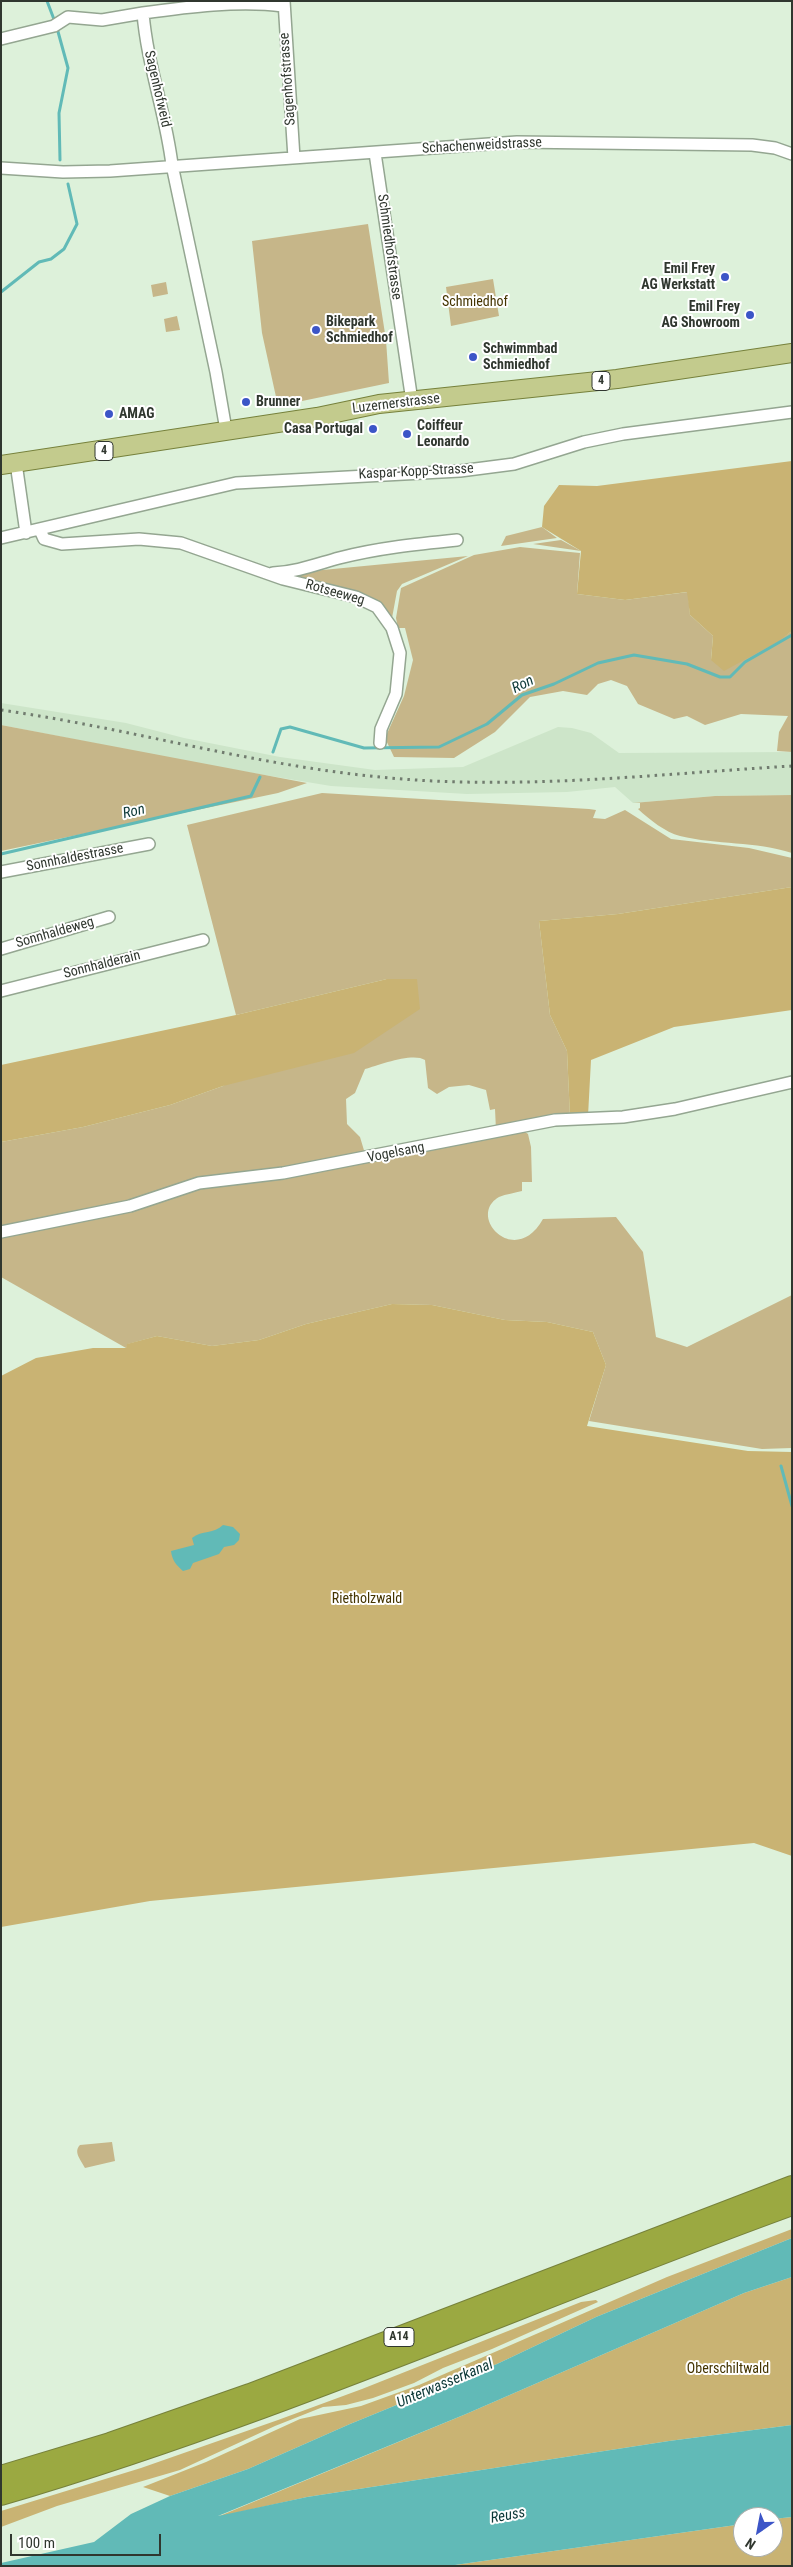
<!DOCTYPE html>
<style>
body{margin:0}
#map{position:relative;width:793px;height:2567px;overflow:hidden;background:#ddf1da;font-family:"Roboto Condensed",sans-serif}
canvas{display:block}
.frame{position:absolute;inset:0;border:2px solid #30372f;pointer-events:none}
.north{position:absolute;left:733px;top:2507px;width:50px;height:50px;box-sizing:border-box;background:#fff;border:1px solid #acafac;border-radius:50%;rotate:213deg;font-size:14px;font-weight:700;line-height:20px;text-align:center;color:#30372f}
.north::after{content:'';display:block;margin:auto;width:18px;height:22px;background:#3c55c7;clip-path:polygon(50% 0,100% 100%,50% 72%,0 100%)}
.scale{position:absolute;left:10px;top:2534px;width:151px;height:22px;box-sizing:border-box;border:2px solid #30372f;border-top:0;padding-left:6px;font-size:15px;line-height:18px;white-space:nowrap;color:#30372f;-webkit-text-stroke:4px #fff;paint-order:stroke}
</style>
<div id="map">
<canvas width="793" height="2567"></canvas>
<div class="frame"></div>
<div class="north">N</div>
<div class="scale">100 m</div>
</div>
<script>
const g = document.querySelector('canvas').getContext('2d');
g.lineJoin = 'round';
function paint(path, color) { g.fillStyle = color; g.fill(path, 'evenodd'); }
function strokePath(path, color, width, dash) { g.strokeStyle = color; g.lineWidth = width; g.lineCap = dash ? 'butt' : 'round'; g.setLineDash(dash || []); g.stroke(path); }
function write(font, color, halo, rows, align = 'center') {
  g.font = font + ' "Roboto Condensed",sans-serif'; g.lineWidth = 4; g.setLineDash([]); g.textBaseline = 'middle'; g.strokeStyle = halo; g.fillStyle = color; for (const [text, x, y, turn = 0] of rows) {
    g.save(); g.translate(x, y); g.rotate((+turn || 0) * Math.PI / 180); g.textAlign = isNaN(turn) ? turn : align; if (halo) g.strokeText(text, 0, 0); g.fillText(text, 0, 0); g.restore();
  }
}
const built = new Path2D(`
 M 1,703 L 126,723 L 184,738 L 280,757 L 375,770 L 463,767 L 558,727 L 572,728 L 591,733 L 619,753 L 792,752 L 792,795 L 715,796 L 633,803 L 615,787 L 567,792 L 467,794 L 331,786 L 216,767 L 1,725 Z`);
const green = new Path2D(`
 M 368,224 L 386,340 L 389,383 L 278,406 L 262,333 L 252,241 Z
 M 493,279 L 499,316 L 451,326 L 446,287 Z
 M 166,282 L 168,294 L 153,297 L 151,285 Z
 M 177,316 L 180,330 L 166,332 L 164,319 Z
 M 542,527 L 557,538 L 501,546 L 506,536 Z
 M 561,540 L 581,551 L 533,544 Z
 M 520,547 L 580,553 L 577,594 L 625,600 L 688,592 L 690,615 L 713,636 L 711,660 C 744,655 765,651 792,631 L 792,752 L 777,751 L 779,732 L 788,716 L 741,714 L 705,725 L 687,716 L 674,719 L 638,704 L 627,686 L 611,680 L 598,684 L 587,695 L 563,691 L 530,697 L 495,732 L 454,758 L 394,757 L 385,738 L 404,696 L 413,660 L 405,628 L 398,628 L 396,618 L 401,588 L 474,555 Z
 M 468,556 L 402,584 L 397,591 L 392,618 L 383,608 L 281,574 Z
 M 1,725 L 307,783 L 278,793 L 1,851 Z
 M 322,793 L 589,809 L 596,810 L 593,818 L 605,819 L 625,810 L 671,839 L 749,848 L 792,858 L 792,887 L 618,914 L 539,921 L 550,1015 L 567,1051 L 570,1117 L 496,1130 L 495,1109 L 490,1110 L 486,1090 L 469,1085 L 449,1087 L 437,1094 L 428,1088 L 425,1060 C 413,1052 379,1065 365,1069 L 355,1093 L 346,1099 L 347,1124 L 360,1137 L 366,1157 L 271,1173 L 1,1230 L 1,1142 L 83,1127 L 170,1105 L 223,1086 L 387,979 L 236,1015 L 187,825 Z
 M 792,795 L 792,853 C 755,841 717,845 680,836 C 665,832 650,820 638,809 L 640,808 L 640,803 L 633,803 L 715,796 Z
 M 522,1130 L 528,1134 L 531,1147 L 532,1182 L 522,1182 L 522,1191 C 515,1193 506,1194 499,1197 C 466,1216 515,1269 543,1219 L 616,1217 L 643,1252 L 656,1337 L 687,1347 L 792,1295 L 792,1448 L 762,1449 L 589,1421 L 606,1365 L 593,1332 L 547,1322 L 505,1320 L 432,1305 L 392,1304 L 306,1324 L 259,1340 L 212,1346 L 157,1336 L 128,1344 L 126,1348 L 1,1277 L 1,1235 L 172,1193 Z
 M 112,2142 L 115,2161 L 85,2168 C 81,2160 73,2152 80,2145 Z`);
const forest = new Path2D(`
 M 792,461 L 792,631 L 779,641 L 724,671 L 711,660 L 713,636 L 690,615 L 687,592 L 625,600 L 577,594 L 581,551 L 542,527 L 544,506 L 559,485 L 597,486 Z
 M 792,887 L 792,1010 L 674,1027 L 591,1060 L 588,1116 L 570,1117 L 567,1051 L 550,1015 L 539,921 L 618,914 Z
 M 387,979 L 417,979 L 420,1009 L 354,1053 L 223,1086 L 170,1105 L 83,1127 L 1,1142 L 1,1065 L 236,1015 Z
 M 392,1304 L 432,1305 L 505,1320 L 547,1322 L 593,1332 L 606,1365 L 587,1426 L 748,1451 L 792,1452 L 792,1856 L 754,1843 L 150,1901 L 1,1927 L 1,1376 L 36,1358 L 93,1348 L 126,1348 L 127,1344 L 157,1336 L 212,1346 L 259,1340 L 306,1324 Z
 M 792,2229 L 792,2238 L 596,2317 L 497,2364 L 350,2424 L 248,2469 L 170,2496 L 143,2487 L 206,2462 L 300,2419 L 361,2406 L 419,2385 L 667,2277 Z
 M 792,2277 L 792,2425 L 669,2441 L 307,2497 L 217,2517 L 466,2414 L 744,2293 Z
 M 596,2300 L 598,2302 L 492,2349 L 443,2368 L 414,2383 L 373,2398 L 346,2405 L 323,2407 L 275,2426 L 180,2470 L 57,2506 L 1,2527 L 1,2511 L 141,2468 L 278,2420 L 362,2389 L 581,2302 Z
 M 792,2517 L 792,2566 L 448,2566 L 743,2524 L 743,2547 L 773,2547 L 773,2519 Z`);
const water = new Path2D(`
 M 223,1525 L 233,1527 L 240,1534 L 239,1540 L 234,1545 L 224,1547 L 219,1554 L 193,1563 L 190,1569 L 183,1571 C 176,1565 172,1560 171,1551 L 194,1545 L 192,1538 C 202,1530 214,1534 223,1525 Z
 M 792,2238 L 792,2277 L 744,2293 L 466,2414 L 218,2516 L 307,2497 L 669,2441 L 792,2425 L 792,2517 L 773,2519 L 773,2517 L 743,2517 L 743,2524 L 448,2566 L 1,2566 L 1,2563 L 94,2542 L 131,2514 L 170,2496 L 248,2469 L 350,2424 L 497,2364 L 596,2317 Z`);
const stream = new Path2D(`
 M 47,1 L 55,22
 M 57,28 L 68,68 L 59,113 L 60,160
 M 1,292 L 39,262 L 51,259 L 64,249 L 77,224 L 68,184
 M 273,752 L 281,729 L 290,727 L 364,748 L 439,747 L 487,724 L 522,695 L 554,684 L 598,663 L 634,655 L 687,664 L 720,677 L 730,677 L 745,662 L 792,635
 M 1,854 L 251,796 L 260,777
 M 781,1466 L 792,1506`);
const street = new Path2D(`
 M 284,1 L 294,158
 M 1,39 L 54,26 L 68,17 L 102,20 L 143,13
 M 375,153 L 412,401
 M 1,168 L 63,172 L 110,171 L 517,142 L 752,145 L 775,148 L 792,154
 M 226,430 L 216,372 L 172,165 C 166,114 147,64 143,13 C 187,7 239,0 283,6
 M 16,463 L 26,533
 M 40,530 L 44,539 L 62,544 L 139,539 L 181,543 L 283,579 L 356,597 L 377,607 L 392,628 L 400,653 L 396,694 L 381,729 L 380,743
 M 1,538 L 236,483 L 460,471 L 514,464 L 584,442 L 623,434 L 792,412
 M 273,573 C 297,572 317,564 339,558 C 378,548 417,544 457,540
 M 1,872 L 149,844
 M 1,949 L 109,917
 M 1,991 L 203,940
 M 1,1232 L 130,1206 L 199,1183 L 283,1173 L 555,1120 L 623,1117 L 675,1109 L 792,1082`);
const primary = new Path2D(`
 M 1,465 L 317,417 L 379,404 L 617,379 L 792,353`);
const highway = new Path2D(`
 M 1,2476 L 110,2443 L 250,2394 L 792,2186
 M 1,2495 C 271,2416 528,2301 792,2205`);
const rail = new Path2D(`
 M 1,710 C 128,728 252,765 380,777 C 517,791 655,774 792,766`);
const markers = [
 [725,277,5,"#3c55c7"],
 [750,315,5,"#3c55c7"],
 [316,330,5,"#3c55c7"],
 [473,357,5,"#3c55c7"],
 [246,402,5,"#3c55c7"],
 [109,414,5,"#3c55c7"],
 [373,429,5,"#3c55c7"],
 [407,434,5,"#3c55c7"]
];
const shields = [
 [601,381,18],
 [104,451,18],
 [399,2337,30]
];
const shieldNames = [
 ["4",601,381],
 ["4",104,451],
 ["A14",399,2337]
];
const streetNames = [
 ["Sagenhofstrasse",288,79,-94],
 ["Sagenhofweid",157,89,77],
 ["Schachenweidstrasse",482,146,-3],
 ["Schmiedhofstrasse",389,247,82],
 ["Luzernerstrasse",396,404,-7],
 ["Kaspar-Kopp-Strasse",416,472,-3],
 ["Rotseeweg",335,593,16],
 ["Sonnhaldestrasse",75,858,-11],
 ["Sonnhaldeweg",55,933,-16],
 ["Sonnhalderain",102,965,-14],
 ["Vogelsang",396,1153,-11]
];
const poiNames = [
 ["Emil Frey",715,269,"right"],
 ["AG Werkstatt",715,285,"right"],
 ["Emil Frey",740,307,"right"],
 ["AG Showroom",740,323,"right"],
 ["Bikepark",326,322],
 ["Schmiedhof",326,338],
 ["Schwimmbad",483,349],
 ["Schmiedhof",483,365],
 ["Brunner",256,402],
 ["AMAG",119,414],
 ["Coiffeur",417,426],
 ["Leonardo",417,442],
 ["Casa Portugal",363,429,"right"]
];
const parkNames = [
 ["Schmiedhof",475,302],
 ["Rietholzwald",367,1599],
 ["Oberschiltwald",728,2369]
];
const waterNames = [
 ["Ron",523,685,-26],
 ["Ron",134,812,-13],
 ["Unterwasserkanal",445,2384,-23],
 ["Reuss",508,2516,-10]
];
paint(built, '#cde5c9');
paint(green, '#c6b689');
paint(forest, '#c9b373');
paint(water, '#61bab7');
strokePath(stream, '#61bab7', 3);
strokePath(street, '#94a691', 14);
strokePath(primary, '#76813b', 20);
strokePath(highway, '#76813b', 22);
strokePath(street, '#fff', 11);
strokePath(primary, '#c3cb8d', 18);
strokePath(highway, '#9ba941', 20);
strokePath(rail, '#717c6f', 3, [2.5, 5]);
for (const [x, y, r, color] of markers) { const dot = new Path2D(); dot.arc(x, y, r, 0, 2 * Math.PI); g.fillStyle = color; g.fill(dot); strokePath(dot, '#fff', 2); }
for (const [x, y, w] of shields) { const box = new Path2D(); box.roundRect(x - w / 2, y - 9.5, w, 19, 4); g.fillStyle = '#fff'; g.fill(box); strokePath(box, '#30372f', 1); }
write('bold 12px', '#30372f', null, shieldNames);
write('14px', '#30372f', '#fff', streetNames);
write('bold 14px', '#30372f', '#fff', poiNames, 'left');
write('14px', '#443400', '#fff', parkNames);
write('italic 15px', '#0c3837', '#fff', waterNames);
</script>
